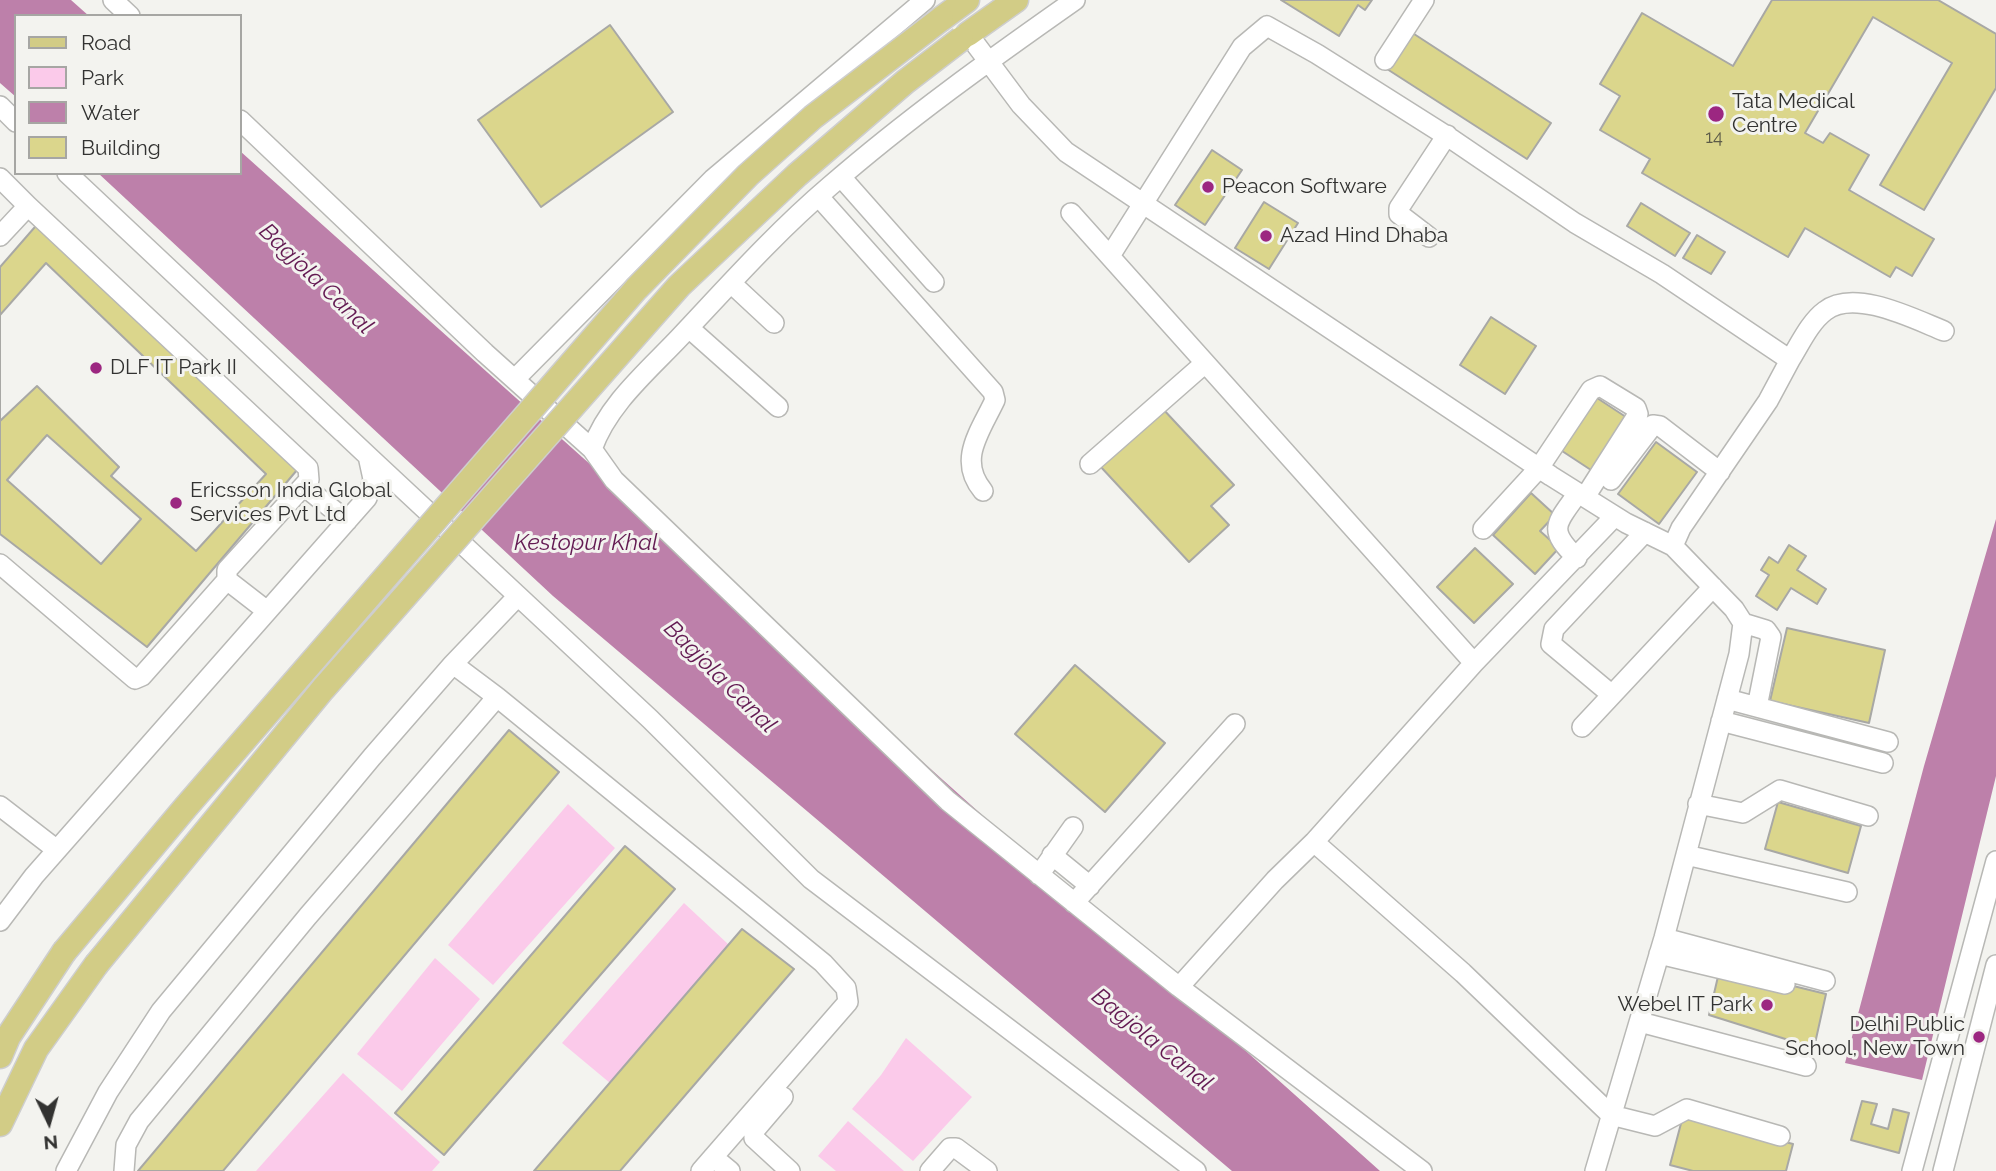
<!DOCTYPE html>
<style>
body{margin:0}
#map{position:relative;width:1996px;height:1171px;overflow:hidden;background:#f3f3ef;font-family:Raleway,sans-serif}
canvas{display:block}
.legend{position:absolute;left:14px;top:14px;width:228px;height:161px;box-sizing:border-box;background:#f3f3ef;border:2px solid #a6a6a3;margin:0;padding:9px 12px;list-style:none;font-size:21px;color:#323231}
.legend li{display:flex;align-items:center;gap:14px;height:35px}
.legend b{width:35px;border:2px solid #a6a6a3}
.north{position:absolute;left:14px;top:1087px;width:70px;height:70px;-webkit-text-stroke:5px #f3f3ef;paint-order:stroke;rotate:175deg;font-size:19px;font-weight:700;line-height:28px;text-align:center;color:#323231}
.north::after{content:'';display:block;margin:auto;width:24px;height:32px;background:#323231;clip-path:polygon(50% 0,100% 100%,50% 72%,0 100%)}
</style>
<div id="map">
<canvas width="1996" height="1171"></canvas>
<ul class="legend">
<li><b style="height:9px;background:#d2cc86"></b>Road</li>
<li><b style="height:19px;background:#fbcaea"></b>Park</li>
<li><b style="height:19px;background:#bd80aa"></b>Water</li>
<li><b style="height:19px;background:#dbd68c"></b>Building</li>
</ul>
<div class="north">N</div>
</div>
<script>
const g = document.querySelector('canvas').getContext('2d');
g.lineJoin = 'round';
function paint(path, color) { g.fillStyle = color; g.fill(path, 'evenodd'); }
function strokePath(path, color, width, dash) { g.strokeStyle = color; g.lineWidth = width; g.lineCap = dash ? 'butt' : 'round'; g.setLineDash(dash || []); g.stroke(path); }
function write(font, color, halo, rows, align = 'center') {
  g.font = font + ' Raleway,sans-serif'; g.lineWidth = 6; g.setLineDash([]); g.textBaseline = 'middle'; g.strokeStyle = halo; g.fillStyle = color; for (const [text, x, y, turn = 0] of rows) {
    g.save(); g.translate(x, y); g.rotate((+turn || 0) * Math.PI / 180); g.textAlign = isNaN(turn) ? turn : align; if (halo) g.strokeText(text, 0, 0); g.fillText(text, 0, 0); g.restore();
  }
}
const green = new Path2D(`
 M 568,804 L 615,848 L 493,985 L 448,945 Z
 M 684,903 L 728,944 L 610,1083 L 562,1043 Z
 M 435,958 L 480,999 L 402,1091 L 357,1054 Z
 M 906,1038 L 972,1097 L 913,1161 L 852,1109 L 881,1075 Z
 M 343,1073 L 440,1162 L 432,1171 L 256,1171 Z
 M 848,1121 L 904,1171 L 836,1171 L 818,1156 Z`);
const water = new Path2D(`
 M 0,0 L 71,0 L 89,16 L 16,16 L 16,97 L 0,83 Z
 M 240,151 L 1380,1171 L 1232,1171 L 553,596 L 98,173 L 240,173 Z
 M 1996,519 L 1996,776 L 1922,1080 L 1845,1063 L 1924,766 Z`);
const building = new Path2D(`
 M 1281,0 L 1372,0 L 1365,10 L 1358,5 L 1339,36 Z
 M 1772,0 L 1938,0 L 1996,34 L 1996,88 L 1924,210 L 1880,185 L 1952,63 L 1873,17 L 1805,133 L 1823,143 L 1830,133 L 1869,155 L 1849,190 L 1934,239 L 1912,276 L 1896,267 L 1890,277 L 1805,228 L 1788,257 L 1642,173 L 1650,159 L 1600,130 L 1620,96 L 1600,84 L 1642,13 L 1733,66 Z
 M 610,25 L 673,112 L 541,207 L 478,120 Z
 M 1411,32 L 1551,123 L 1527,159 L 1387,69 Z
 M 1212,150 L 1242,170 L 1205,225 L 1175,205 Z
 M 1264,202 L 1298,223 L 1269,269 L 1235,248 Z
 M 1641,203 L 1690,233 L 1675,256 L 1627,226 Z
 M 41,220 L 297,470 L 147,647 L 0,534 L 0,267 Z
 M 1697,235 L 1725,252 L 1711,274 L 1683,258 Z
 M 46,263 L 266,474 L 196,551 L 111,476 L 119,467 L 37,386 L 0,421 L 0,315 Z
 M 1491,317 L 1536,346 L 1505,394 L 1460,365 Z
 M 1594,396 L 1629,419 L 1594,472 L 1559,449 Z
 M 1162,408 L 1234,485 L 1211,506 L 1229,525 L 1189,562 L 1100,466 Z
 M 47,435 L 141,519 L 101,564 L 7,480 Z
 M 1656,442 L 1697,472 L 1659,524 L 1618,494 Z
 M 1531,493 L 1555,515 L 1540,531 L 1559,548 L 1535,574 L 1493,535 Z
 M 1789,545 L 1806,556 L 1797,570 L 1826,589 L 1817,604 L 1791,588 L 1777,610 L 1756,596 L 1769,575 L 1761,570 L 1769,557 L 1778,563 Z
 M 1475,548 L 1513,584 L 1474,623 L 1437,587 Z
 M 1787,628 L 1885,650 L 1869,723 L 1770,701 Z
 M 1075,665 L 1165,743 L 1105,812 L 1015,734 Z
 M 509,730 L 559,772 L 223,1171 L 138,1171 Z
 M 1778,802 L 1861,826 L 1848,873 L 1765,849 Z
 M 625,846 L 675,889 L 444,1155 L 395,1113 Z
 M 742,929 L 794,969 L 620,1171 L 534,1171 Z
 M 1720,968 L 1826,994 L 1814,1048 L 1709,1015 Z
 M 1862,1101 L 1877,1104 L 1871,1124 L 1888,1129 L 1893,1109 L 1909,1113 L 1899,1153 L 1851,1140 Z
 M 1683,1116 L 1793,1144 L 1786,1171 L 1693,1171 L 1670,1165 Z`);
const minor = new Path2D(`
 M 113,0 L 130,16
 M 1075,0 C 991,59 907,119 830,186 C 776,232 728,286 680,337 C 648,371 608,404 592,449 L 614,480 L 948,801 L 1179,987 L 1422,1171
 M 961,39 L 968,34 L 1021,105 L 1066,152 L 1551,476 L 1626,523 L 1673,546 L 1734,609 L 1743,623 L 1739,654 L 1664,938 L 1595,1171
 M 1385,60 L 1424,0
 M 0,106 L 16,122
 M 240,120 L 485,353 L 592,449
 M 841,177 L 934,282
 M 0,178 L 28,206
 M 819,197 L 993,392 L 995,400 C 980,432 957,460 983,491
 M 1071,213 L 1474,663
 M 0,236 L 28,206 L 308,468 L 309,480 L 227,570 L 227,580 L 142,676 L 135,679 L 0,564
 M 1429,237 L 1399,214 L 1399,208 L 1447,135
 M 1110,256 L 1242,47 L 1267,26 L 1317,54 L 1453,140 L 1575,223 L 1662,274 L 1790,360 L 1768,401 L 1681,528 L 1673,546
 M 731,283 L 774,323
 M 689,328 L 778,407
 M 1790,360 C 1800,344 1810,322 1825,311 C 1854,288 1914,319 1944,331
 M 515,379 L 713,179 L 925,0
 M 368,456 L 650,719 L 811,879 L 1196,1171
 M 1090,464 L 1204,364
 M 1611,480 L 1653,425 L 1660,426 L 1720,472
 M 304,486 L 347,521
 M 1483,529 L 1539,468 L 1591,390 L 1600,386 L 1636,408 L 1638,414 L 1585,497
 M 1577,558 C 1546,529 1557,523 1578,493
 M 227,580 L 267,611
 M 1743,623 L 1766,630 L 1771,637 L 1757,707
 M 1612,695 L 1551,644 L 1554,629 L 1645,532
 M 497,697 L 823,963 L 846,988 L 848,1002 L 701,1171
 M 1727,699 L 1888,742
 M 1721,721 L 1883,763
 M 1582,727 L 1713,587
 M 1698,804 L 1743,813 L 1780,790 L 1868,816
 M 0,806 L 57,850
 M 1314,842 L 1463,973 L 1611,1115 L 1655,1126 L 1687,1109 L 1780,1136
 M 1052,855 L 1090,886
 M 1686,855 L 1847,892
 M 1039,875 L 1073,827
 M 1074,903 L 1235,724
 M 0,921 L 34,876 L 367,498 L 373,479 L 368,456 L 67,173
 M 1664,938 L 1825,981
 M 1659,954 L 1785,984
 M 1179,987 L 1275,880 L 1314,842 L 1474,663 L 1615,516
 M 1640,1022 L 1806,1066
 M 783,1097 L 754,1131 L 754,1138 L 790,1171
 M 713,1157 L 730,1171
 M 66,1171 L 108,1092 L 161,1011 L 372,757 L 453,664 L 517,597
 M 124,1171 L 126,1145 L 139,1121 L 308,916 L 497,697 L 453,664
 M 930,1171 L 950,1148 L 956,1148 L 987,1171
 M 1912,1171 L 1996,861
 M 1943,1171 L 1996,965`);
const major = new Path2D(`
 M 941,19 L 967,0
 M 968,34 L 1016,0
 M 0,1056 L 8,1037 L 64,952
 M 0,1124 L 36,1049 L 96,965`);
const majorBridge = new Path2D(`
 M 64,952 L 185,808 L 636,289 L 748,175 L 813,117 L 941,19
 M 96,965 L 323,689 L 679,286 L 797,175 L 905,82 L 961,39`);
const markers = [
 [1716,114,9,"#9c2781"],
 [1208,187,7,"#9c2781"],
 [1266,236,7,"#9c2781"],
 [96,368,7,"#9c2781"],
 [176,503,7,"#9c2781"],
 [1767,1005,7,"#9c2781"],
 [1979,1037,7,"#9c2781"]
];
const numberNames = [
 ["14",1714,138]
];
const poiNames = [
 ["Tata Medical",1732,102],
 ["Centre",1732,126],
 ["Peacon Software",1222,187],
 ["Azad Hind Dhaba",1280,236],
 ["DLF IT Park II",110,368],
 ["Ericsson India Global",190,491],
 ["Services Pvt Ltd",190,515],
 ["Webel IT Park",1753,1005,"right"],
 ["Delhi Public",1965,1025,"right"],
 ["School, New Town",1965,1049,"right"]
];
const waterNames = [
 ["Bagjola Canal",316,279,44],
 ["Kestopur Khal",586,543],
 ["Bagjola Canal",720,677,45],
 ["Bagjola Canal",1152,1040,39]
];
paint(green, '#fbcaea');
paint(water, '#bd80aa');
paint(building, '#dbd68c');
strokePath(building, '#a8a8a5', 2);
strokePath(minor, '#b8b8b5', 22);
strokePath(major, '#cecece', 27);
strokePath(minor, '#fff', 19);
strokePath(major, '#d2cc86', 24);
strokePath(majorBridge, '#cecece', 27, []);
strokePath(majorBridge, '#d2cc86', 24);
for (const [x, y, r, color] of markers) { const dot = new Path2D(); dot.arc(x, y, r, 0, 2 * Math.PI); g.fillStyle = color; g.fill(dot); strokePath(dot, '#f3f3ef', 2.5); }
write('18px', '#5c5b48', null, numberNames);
write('21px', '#323231', '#f3f3ef', poiNames, 'left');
write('italic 23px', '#631a52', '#f3f3ef', waterNames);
</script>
